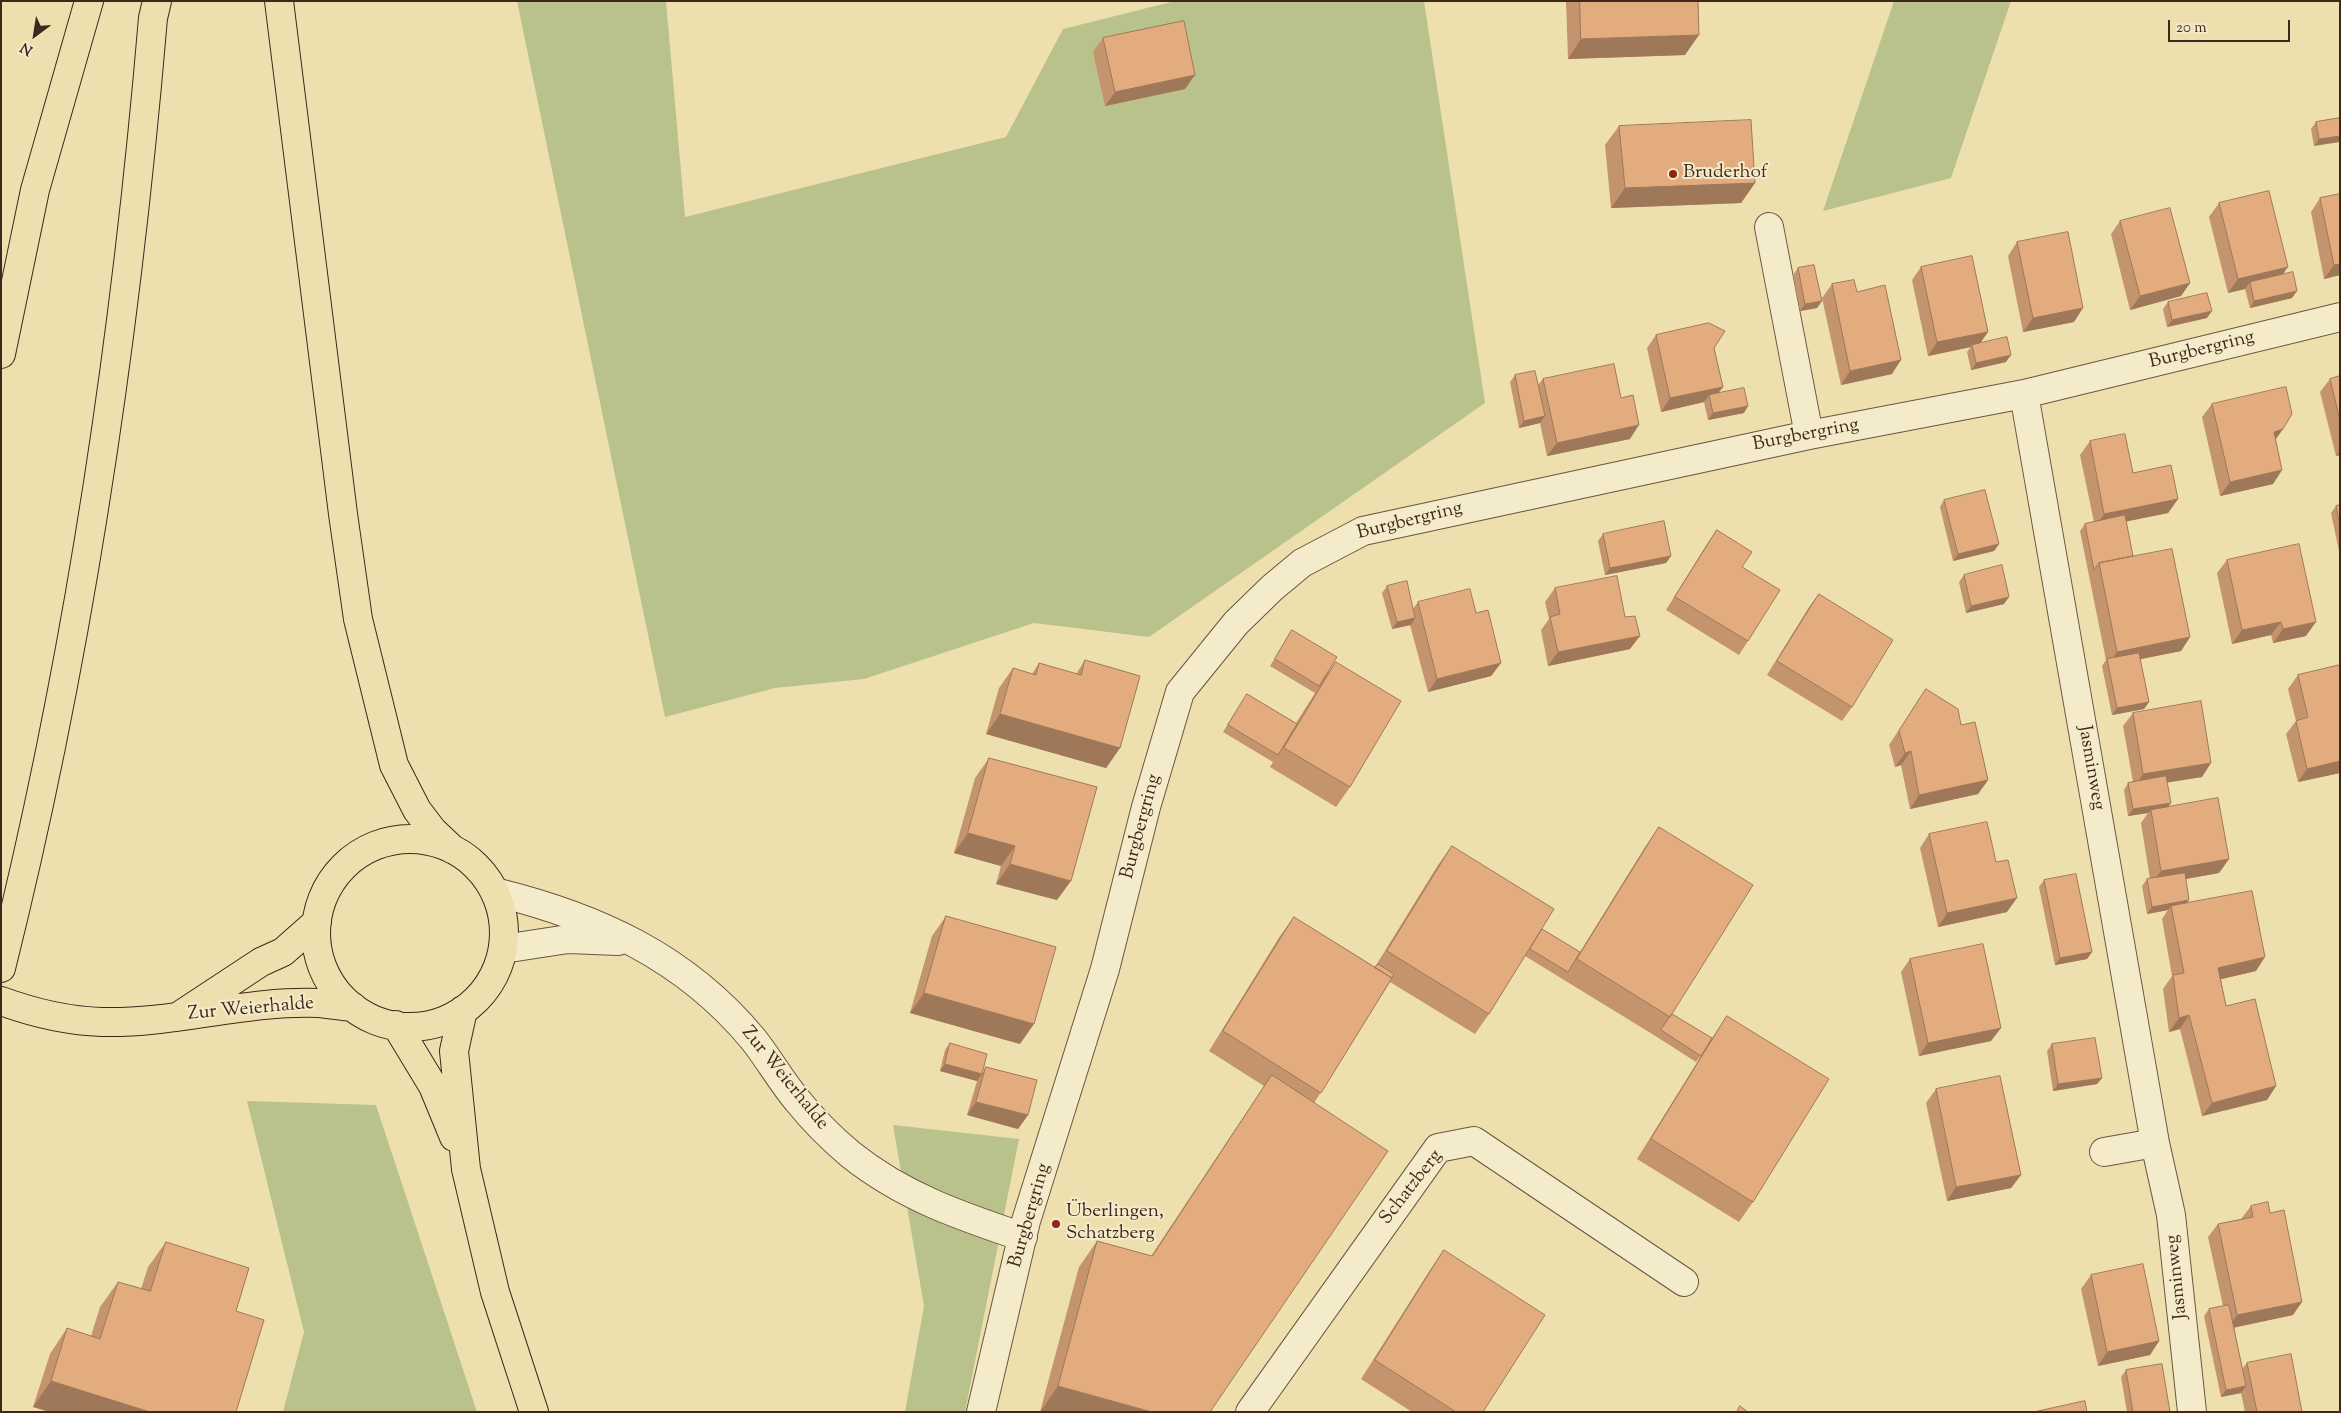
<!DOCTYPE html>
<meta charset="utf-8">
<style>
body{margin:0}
#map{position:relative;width:2341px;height:1413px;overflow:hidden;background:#eee0ae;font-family:"Sorts Mill Goudy",serif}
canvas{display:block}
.frame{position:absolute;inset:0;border:2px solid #3e271c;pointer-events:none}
.north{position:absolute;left:10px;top:10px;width:50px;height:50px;-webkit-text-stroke:4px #f4ebca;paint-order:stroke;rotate:211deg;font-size:14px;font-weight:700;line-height:20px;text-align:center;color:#3e271c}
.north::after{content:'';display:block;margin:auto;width:18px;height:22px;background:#3e271c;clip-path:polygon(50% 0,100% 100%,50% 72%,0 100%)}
.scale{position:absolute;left:2168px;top:20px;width:122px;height:22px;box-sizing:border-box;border:2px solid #3e271c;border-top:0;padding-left:6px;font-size:15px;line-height:18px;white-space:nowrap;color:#3e271c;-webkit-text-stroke:4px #f4ebca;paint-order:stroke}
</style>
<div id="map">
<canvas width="2341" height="1413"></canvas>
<div class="frame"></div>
<div class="north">N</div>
<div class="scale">20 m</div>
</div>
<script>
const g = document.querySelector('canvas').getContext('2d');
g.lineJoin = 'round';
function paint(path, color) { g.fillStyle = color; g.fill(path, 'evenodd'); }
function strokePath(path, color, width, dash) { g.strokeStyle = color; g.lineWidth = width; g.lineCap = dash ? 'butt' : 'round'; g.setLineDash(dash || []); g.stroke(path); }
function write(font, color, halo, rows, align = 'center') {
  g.font = font + ' "Sorts Mill Goudy",serif'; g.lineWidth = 4; g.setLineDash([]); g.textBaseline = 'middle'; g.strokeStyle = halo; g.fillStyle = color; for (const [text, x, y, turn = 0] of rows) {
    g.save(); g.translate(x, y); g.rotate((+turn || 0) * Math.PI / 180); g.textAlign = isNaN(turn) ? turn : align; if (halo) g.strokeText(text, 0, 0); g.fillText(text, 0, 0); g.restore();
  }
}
const green = new Path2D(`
 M 517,1 L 666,1 L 685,217 L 1006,137 L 1063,29 L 1175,1 L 1424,1 L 1485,403 L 1149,637 L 1034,623 L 864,679 L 775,688 L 665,717 Z
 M 1894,1 L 2011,1 L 1951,178 L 1823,211 Z
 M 247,1101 L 376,1105 L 477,1412 L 283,1412 L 304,1332 Z
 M 893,1125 L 1019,1139 L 965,1412 L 905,1412 L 924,1306 Z`);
const minor = new Path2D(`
 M 1769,227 L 1809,435
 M 2024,394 L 2155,1143 L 2171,1215 L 2192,1412
 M 495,892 C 597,917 685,957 753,1039 C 769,1059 781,1081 797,1100 C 813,1120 831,1138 850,1154 C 902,1196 960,1216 1023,1237
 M 503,949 L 568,939 L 618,941
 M 2104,1152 L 2155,1143
 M 981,1412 L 1026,1221 L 1105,969 L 1146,807 L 1180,692 L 1236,623 L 1272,588 L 1302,563 L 1363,531 L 1809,435 L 2024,394 L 2340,317
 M 1250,1412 L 1438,1148 L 1474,1141 L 1684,1282`);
const major = new Path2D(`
 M 279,1 L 343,514 L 358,619 L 394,765 L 417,810 L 433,831 L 452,849
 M 1,354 L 35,190 L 89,1
 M316 933a94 94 0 1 1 188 0a94 94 0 1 1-188 0Z
 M 1,1001 C 34,1013 67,1021 102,1022 C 174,1024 246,1000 319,1003 C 330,1004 341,1006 353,1007
 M 463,1010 L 454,1051 L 466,1169 L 495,1292 L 534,1412
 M 182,1014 L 261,962 L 283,952 L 317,922
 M 396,1025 L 433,1086 L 454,1137`);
const highway = new Path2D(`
 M 1,968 C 79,656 126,338 153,18 L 157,1`);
const wall = new Path2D(`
 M 1566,1 L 1698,1 L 1685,55 L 1568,59 Z
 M 1103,38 L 1185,89 L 1105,106 L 1093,52 Z
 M 2340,118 L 2314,146 L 2311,129 L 2316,122 Z
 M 1619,126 L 1755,183 L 1741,203 L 1611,208 L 1605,145 Z
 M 2340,194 L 2340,275 L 2324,279 L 2311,212 L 2320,198 Z
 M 2219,203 L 2283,274 L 2292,298 L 2250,308 L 2245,289 L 2228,293 L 2209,217 Z
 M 2120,221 L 2190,283 L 2181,296 L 2130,310 L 2111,234 Z
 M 2017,242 L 2074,322 L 2023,332 L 2008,256 Z
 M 1921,267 L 1988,332 L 1980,343 L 2006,362 L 1971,370 L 1967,352 L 1971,347 L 1928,356 L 1912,280 Z
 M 1798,268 L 1822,301 L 1817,308 L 1800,311 L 1793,275 Z
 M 1832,284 L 1892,374 L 1841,385 L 1822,298 Z
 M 2168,302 L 2207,318 L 2167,327 L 2163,309 Z
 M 1656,335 L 1714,348 L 1723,387 L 1718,393 L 1744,413 L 1708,420 L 1704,402 L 1661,412 L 1647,348 Z
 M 1515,375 L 1538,385 L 1543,379 L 1630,439 L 1547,456 L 1540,423 L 1519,428 L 1510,382 Z
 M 2340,376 L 2340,455 L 2336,456 L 2320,392 L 2330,379 Z
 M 2212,404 L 2283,429 L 2275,440 L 2282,470 L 2273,484 L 2220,496 L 2202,417 Z
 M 2090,441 L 2133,473 L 2178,499 L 2168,513 L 2126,521 L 2133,556 L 2190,637 L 2181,651 L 2140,659 L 2149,702 L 2144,709 L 2112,715 L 2102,666 L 2106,660 L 2080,531 L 2085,524 L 2094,522 L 2080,455 Z
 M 1944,500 L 1999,544 L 1994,551 L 1953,561 L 1940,507 Z
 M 2340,505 L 2340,556 L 2331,513 L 2336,506 Z
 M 1717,530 L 1742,567 L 1748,641 L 1739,655 L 1666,610 L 1707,544 Z
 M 1603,534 L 1671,556 L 1666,563 L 1605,575 L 1598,541 Z
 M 2227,560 L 2306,636 L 2273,643 L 2271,635 L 2232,644 L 2217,573 Z
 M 1964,575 L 2004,604 L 1966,613 L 1959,582 Z
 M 1387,586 L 1413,609 L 1418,602 L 1476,613 L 1501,663 L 1491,676 L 1428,692 L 1410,625 L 1392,629 L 1382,593 Z
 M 1555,588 L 1630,649 L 1548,666 L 1541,630 L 1549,619 L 1545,602 Z
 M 1819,594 L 1852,707 L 1842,721 L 1767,675 L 1809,607 Z
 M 1292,630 L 1326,675 L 1336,662 L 1350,787 L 1336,807 L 1270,767 L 1273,762 L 1223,732 L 1247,694 L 1296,723 L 1315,693 L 1270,666 Z
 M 1085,660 L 1120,748 L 1106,768 L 986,734 L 999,688 L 1013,668 L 1032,674 L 1039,663 L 1076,674 Z
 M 2340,665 L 2340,773 L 2298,782 L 2286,734 L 2296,721 L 2288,689 L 2298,675 Z
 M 1926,689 L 1961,725 L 1988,780 L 1978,794 L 1910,809 L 1901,765 L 1895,767 L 1889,745 Z
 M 2133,713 L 2202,777 L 2167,782 L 2168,807 L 2229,859 L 2219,873 L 2186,879 L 2187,903 L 2256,971 L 2221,979 L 2226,1006 L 2276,1086 L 2267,1100 L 2202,1116 L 2180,1029 L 2169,1032 L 2163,989 L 2172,976 L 2162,919 L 2168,910 L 2147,914 L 2142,886 L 2147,879 L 2150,879 L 2141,823 L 2148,813 L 2128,816 L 2124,790 L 2128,783 L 2133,782 L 2123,726 Z
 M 989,758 L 1057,900 L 996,884 L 1001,866 L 954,853 L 975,778 Z
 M 1659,827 L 1672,1014 L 1712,1038 L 1727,1016 L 1753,1202 L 1739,1222 L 1637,1159 L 1701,1056 L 1696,1062 L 1657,1037 L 1525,956 L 1489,1014 L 1475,1034 L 1390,982 L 1314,1103 L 1040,1412 L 1079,1267 L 1097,1241 L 1151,1256 L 1264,1086 L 1209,1051 L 1280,936 L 1294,917 L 1375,967 L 1438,865 L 1452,846 L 1542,929 L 1580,952 L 1645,847 Z
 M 1929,834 L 2007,912 L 1938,927 L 1920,848 Z
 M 2044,880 L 2092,952 L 2087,959 L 2055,965 L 2039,887 Z
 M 946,916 L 1020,1044 L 910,1013 L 932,936 Z
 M 1910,959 L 1991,1041 L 1919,1056 L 1901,972 Z
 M 950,1043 L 982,1074 L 986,1067 L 1028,1115 L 1018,1129 L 967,1115 L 977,1081 L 940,1071 L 945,1050 Z
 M 2052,1044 L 2102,1078 L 2097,1084 L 2053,1091 L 2047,1051 Z
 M 1936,1089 L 2021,1175 L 2011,1188 L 1947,1201 L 1926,1103 Z
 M 2251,1206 L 2293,1315 L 2234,1327 L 2242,1369 L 2247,1363 L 2302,1412 L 2245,1412 L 2241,1393 L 2221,1397 L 2204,1316 L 2209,1309 L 2223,1306 L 2208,1237 L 2218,1224 L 2241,1219 Z
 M 166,1242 L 236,1311 L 236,1412 L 50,1412 L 33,1407 L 50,1354 L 67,1328 L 91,1336 L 100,1307 L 118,1282 L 141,1289 L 148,1267 Z
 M 1444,1250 L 1483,1412 L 1412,1412 L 1361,1379 L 1430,1270 Z
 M 2091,1275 L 2159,1341 L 2150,1355 L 2098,1366 L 2081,1289 Z
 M 2126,1370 L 2170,1412 L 2127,1412 L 2121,1377 Z`);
const shadedWall = new Path2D(`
 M 1699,35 L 1685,55 L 1568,59 L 1581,39 Z
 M 1195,75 L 1185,89 L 1105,106 L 1115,92 Z
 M 2340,136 L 2340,142 L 2314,146 L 2319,139 Z
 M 1755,183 L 1741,203 L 1611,208 L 1625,188 Z
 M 2340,264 L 2340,275 L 2324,279 L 2334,265 Z
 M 2288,267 L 2278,281 L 2250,282 L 2245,289 L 2228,293 L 2238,279 Z
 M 2190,283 L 2181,296 L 2130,310 L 2140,296 Z
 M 2297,291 L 2292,298 L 2250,308 L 2254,301 Z
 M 1822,301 L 1817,308 L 1800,311 L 1805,304 Z
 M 2083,308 L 2074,322 L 2023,332 L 2033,318 Z
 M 2212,311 L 2207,318 L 2167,327 L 2172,320 Z
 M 1988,332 L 1979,345 L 1972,345 L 1971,347 L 1928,356 L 1937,342 Z
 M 2011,355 L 2006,362 L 1971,370 L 1976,363 Z
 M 1901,360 L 1892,374 L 1841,385 L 1850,371 Z
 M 1723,387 L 1713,400 L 1709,395 L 1704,402 L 1661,412 L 1670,398 Z
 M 1748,406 L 1744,413 L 1708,420 L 1713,413 Z
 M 1545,416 L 1540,423 L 1519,428 L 1524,421 Z
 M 1639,425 L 1630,439 L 1547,456 L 1557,443 Z
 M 2283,429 L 2273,443 L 2274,432 Z
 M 2340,451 L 2340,455 L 2336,456 Z
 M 2282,470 L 2273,484 L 2220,496 L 2230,482 Z
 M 2178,499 L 2168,513 L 2095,528 L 2104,514 Z
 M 1999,544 L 1994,551 L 1953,561 L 1958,554 Z
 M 1671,556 L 1666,563 L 1605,575 L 1610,568 Z
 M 2009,597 L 2004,604 L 1966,613 L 1971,606 Z
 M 1415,618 L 1411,625 L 1392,629 L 1397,622 Z
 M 2281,622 L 2271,635 L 2232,644 L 2242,630 Z
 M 2316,622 L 2306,636 L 2273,643 L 2283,629 Z
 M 1640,636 L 1630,649 L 1548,666 L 1558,652 Z
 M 2190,637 L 2181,651 L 2107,666 L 2117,652 Z
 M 1501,663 L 1491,676 L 1428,692 L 1437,679 Z
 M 2149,702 L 2144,709 L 2112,715 L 2117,708 Z
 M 1000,714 L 1120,748 L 1106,768 L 986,734 Z
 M 1911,751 L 1901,765 L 1895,767 L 1905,753 Z
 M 2340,761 L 2340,773 L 2298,782 L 2307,769 Z
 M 2211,763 L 2202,777 L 2134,788 L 2143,774 Z
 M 1988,780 L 1978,794 L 1910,809 L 1919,795 Z
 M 2171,803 L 2166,810 L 2151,810 L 2148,813 L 2128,816 L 2133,809 Z
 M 968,833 L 1015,846 L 1001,866 L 954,853 Z
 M 2229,859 L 2219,873 L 2151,885 L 2161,871 Z
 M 1010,864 L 1071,881 L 1057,900 L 996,884 Z
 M 2017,898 L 2007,912 L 1938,927 L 1947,913 Z
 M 2189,900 L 2184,907 L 2171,906 L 2168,910 L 2147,914 L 2152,907 Z
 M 2092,952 L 2087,959 L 2055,965 L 2060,958 Z
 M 2265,957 L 2256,971 L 2209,982 L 2218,968 Z
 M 924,993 L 1034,1024 L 1020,1044 L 910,1013 Z
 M 2189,1015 L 2180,1029 L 2169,1032 L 2179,1018 Z
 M 2001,1028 L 1991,1041 L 1919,1056 L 1928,1043 Z
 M 945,1064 L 982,1074 L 977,1081 L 940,1071 Z
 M 2102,1078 L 2097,1084 L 2053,1091 L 2058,1084 Z
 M 2276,1086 L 2267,1100 L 2202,1116 L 2212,1103 Z
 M 976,1102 L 1028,1115 L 1018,1129 L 967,1115 Z
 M 2021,1175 L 2011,1188 L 1947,1201 L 1956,1187 Z
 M 2302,1302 L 2293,1315 L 2228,1329 L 2237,1315 Z
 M 2159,1341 L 2150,1355 L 2098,1366 L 2107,1352 Z
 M 51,1381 L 150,1412 L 50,1412 L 33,1407 Z
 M 1058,1386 L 1152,1412 L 1040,1412 Z
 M 2246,1386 L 2241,1393 L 2221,1397 L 2226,1390 Z`);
const building = new Path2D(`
 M 1580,1 L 1698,1 L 1699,35 L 1581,39 Z
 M 1184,21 L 1195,75 L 1115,92 L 1103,38 Z
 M 2340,118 L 2340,136 L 2319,139 L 2316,122 Z
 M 1751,120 L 1755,183 L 1625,188 L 1619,126 Z
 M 2269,191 L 2288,267 L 2238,279 L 2219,203 Z
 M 2340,194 L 2340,264 L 2334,265 L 2320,198 Z
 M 2170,208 L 2190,283 L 2140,296 L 2120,221 Z
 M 2068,232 L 2083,308 L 2033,318 L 2017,242 Z
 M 1972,256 L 1988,332 L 1937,342 L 1921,267 Z
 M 1814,265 L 1822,301 L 1805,304 L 1798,268 Z
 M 2293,272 L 2297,291 L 2254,301 L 2250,282 Z
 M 1854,280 L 1857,292 L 1885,285 L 1901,360 L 1850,371 L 1832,284 Z
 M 2207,293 L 2212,311 L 2172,320 L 2168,302 Z
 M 1709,323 L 1725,331 L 1714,348 L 1723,387 L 1670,398 L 1656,335 Z
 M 2007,337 L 2011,355 L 1976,363 L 1972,345 Z
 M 1614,364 L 1621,398 L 1633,395 L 1639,425 L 1557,443 L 1543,379 Z
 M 1535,371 L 1545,416 L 1524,421 L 1515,375 Z
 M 2340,376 L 2340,420 L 2330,379 Z
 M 2286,387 L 2292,414 L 2283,429 L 2274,432 L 2282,470 L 2230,482 L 2212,404 Z
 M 1744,388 L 1748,406 L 1713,413 L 1709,395 Z
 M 2125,434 L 2133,473 L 2171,465 L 2178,499 L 2104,514 L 2090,441 Z
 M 1985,490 L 1999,544 L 1958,554 L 1944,500 Z
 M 2340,505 L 2340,526 L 2336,506 Z
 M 2125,515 L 2133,556 L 2099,563 L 2094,570 L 2085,524 Z
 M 1664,521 L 1671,556 L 1610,568 L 1603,534 Z
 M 1717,530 L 1752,552 L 1742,567 L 1780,590 L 1748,641 L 1675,597 Z
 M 2299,544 L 2316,622 L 2283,629 L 2281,622 L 2242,630 L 2227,560 Z
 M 2172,549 L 2190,637 L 2117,652 L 2099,563 Z
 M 2002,565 L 2009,597 L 1971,606 L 1964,575 Z
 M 1617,576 L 1625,617 L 1635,616 L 1640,636 L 1558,652 L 1550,617 L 1560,614 L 1555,588 Z
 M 1407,581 L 1415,618 L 1397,622 L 1387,586 Z
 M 1470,589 L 1476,613 L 1488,610 L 1501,663 L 1437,679 L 1418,602 Z
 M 1819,594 L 1893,640 L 1852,707 L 1777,661 Z
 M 1292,630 L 1337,657 L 1319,686 L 1275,659 Z
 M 2139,653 L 2149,702 L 2117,708 L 2107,659 Z
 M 1085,660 L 1140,676 L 1120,748 L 1000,714 L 1013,668 L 1036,675 L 1039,663 L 1081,675 Z
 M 1336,662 L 1401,701 L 1350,787 L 1284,748 Z
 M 2340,665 L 2340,761 L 2307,769 L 2296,721 L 2308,717 L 2298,675 Z
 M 1926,689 L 1958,709 L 1961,725 L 1975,722 L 1988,780 L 1919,795 L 1911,751 L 1905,753 L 1899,731 Z
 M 1247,694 L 1297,724 L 1278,755 L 1228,725 Z
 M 2201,701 L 2211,763 L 2143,774 L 2133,713 Z
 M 989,758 L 1097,787 L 1071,881 L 1010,864 L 1015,846 L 968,833 Z
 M 2166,776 L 2171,803 L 2133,809 L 2128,783 Z
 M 2218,798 L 2229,859 L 2161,871 L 2151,810 Z
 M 1987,822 L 1996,862 L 2008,860 L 2017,898 L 1947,913 L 1929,834 Z
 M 1659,827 L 1753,885 L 1670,1017 L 1577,959 Z
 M 1452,846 L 1554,909 L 1489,1014 L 1387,951 Z
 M 2185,873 L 2189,900 L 2152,907 L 2147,879 Z
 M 2076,874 L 2092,952 L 2060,958 L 2044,880 Z
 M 2252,891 L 2265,957 L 2218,968 L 2226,1006 L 2255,999 L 2276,1086 L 2212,1103 L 2189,1015 L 2179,1018 L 2173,975 L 2184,973 L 2171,906 Z
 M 946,916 L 1056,947 L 1034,1024 L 924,993 Z
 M 1294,917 L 1392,978 L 1321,1093 L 1223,1031 Z
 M 1542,929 L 1580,952 L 1568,972 L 1530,949 Z
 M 1983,944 L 2001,1028 L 1928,1043 L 1910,959 Z
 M 1378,964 L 1394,974 L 1392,978 L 1375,968 Z
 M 1672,1014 L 1712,1038 L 1701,1056 L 1661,1030 Z
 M 1727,1016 L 1829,1079 L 1753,1202 L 1651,1139 Z
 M 2095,1038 L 2102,1078 L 2058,1084 L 2052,1044 Z
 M 950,1043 L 987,1054 L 982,1074 L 945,1064 Z
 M 986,1067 L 1037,1080 L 1028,1115 L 976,1102 Z
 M 1272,1075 L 1388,1151 L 1210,1412 L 1152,1412 L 1058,1386 L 1097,1241 L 1152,1256 Z
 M 2000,1076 L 2021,1175 L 1956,1187 L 1936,1089 Z
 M 2268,1202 L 2270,1213 L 2284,1210 L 2302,1302 L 2237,1315 L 2218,1224 L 2253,1217 L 2251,1206 Z
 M 166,1242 L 249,1268 L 236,1311 L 264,1320 L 236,1412 L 150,1412 L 51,1381 L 67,1328 L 100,1339 L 118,1282 L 150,1291 Z
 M 1444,1250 L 1545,1315 L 1483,1412 L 1456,1412 L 1375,1360 Z
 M 2143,1264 L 2159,1341 L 2107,1352 L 2091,1275 Z
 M 2229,1305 L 2246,1386 L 2226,1390 L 2209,1309 Z
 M 2291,1354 L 2302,1412 L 2257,1412 L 2247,1363 Z
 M 2162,1364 L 2170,1412 L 2133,1412 L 2126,1370 Z
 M 2085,1401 L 2087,1412 L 2034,1412 Z
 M 1740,1406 L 1748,1412 L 1737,1412 Z`);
const markers = [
 [1673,174,5,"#8f2418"],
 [1056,1224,5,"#8f2418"]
];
const poiNames = [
 ["Bruderhof",1683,174],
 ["Überlingen,",1066,1213],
 ["Schatzberg",1066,1235]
];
const streetNames = [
 ["Burgbergring",2202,351,-14],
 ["Burgbergring",1806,436,-11],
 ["Burgbergring",1410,522,-14],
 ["Jasminweg",2090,768,80],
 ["Burgbergring",1142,827,-75],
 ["Zur Weierhalde",251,1010,-5],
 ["Zur Weierhalde",784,1079,51],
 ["Schatzberg",1412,1188,-52],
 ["Burgbergring",1031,1216,-74],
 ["Jasminweg",2178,1277,-96]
];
paint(green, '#b9c28a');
strokePath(minor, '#6a5540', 30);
strokePath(major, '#3e271c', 30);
strokePath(highway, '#3e271c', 30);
strokePath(minor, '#f4ebca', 28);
strokePath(major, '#eee0ae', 28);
strokePath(highway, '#eee0ae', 28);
paint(wall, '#c3946d');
paint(shadedWall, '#9f7859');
paint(building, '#e3ac7f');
strokePath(building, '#9f7859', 1);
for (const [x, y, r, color] of markers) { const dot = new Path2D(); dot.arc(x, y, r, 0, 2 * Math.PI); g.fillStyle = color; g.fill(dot); strokePath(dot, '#f4ebca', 2); }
write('19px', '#3e271c', '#f4ebca', poiNames, 'left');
write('19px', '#3e271c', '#f4ebca', streetNames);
</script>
